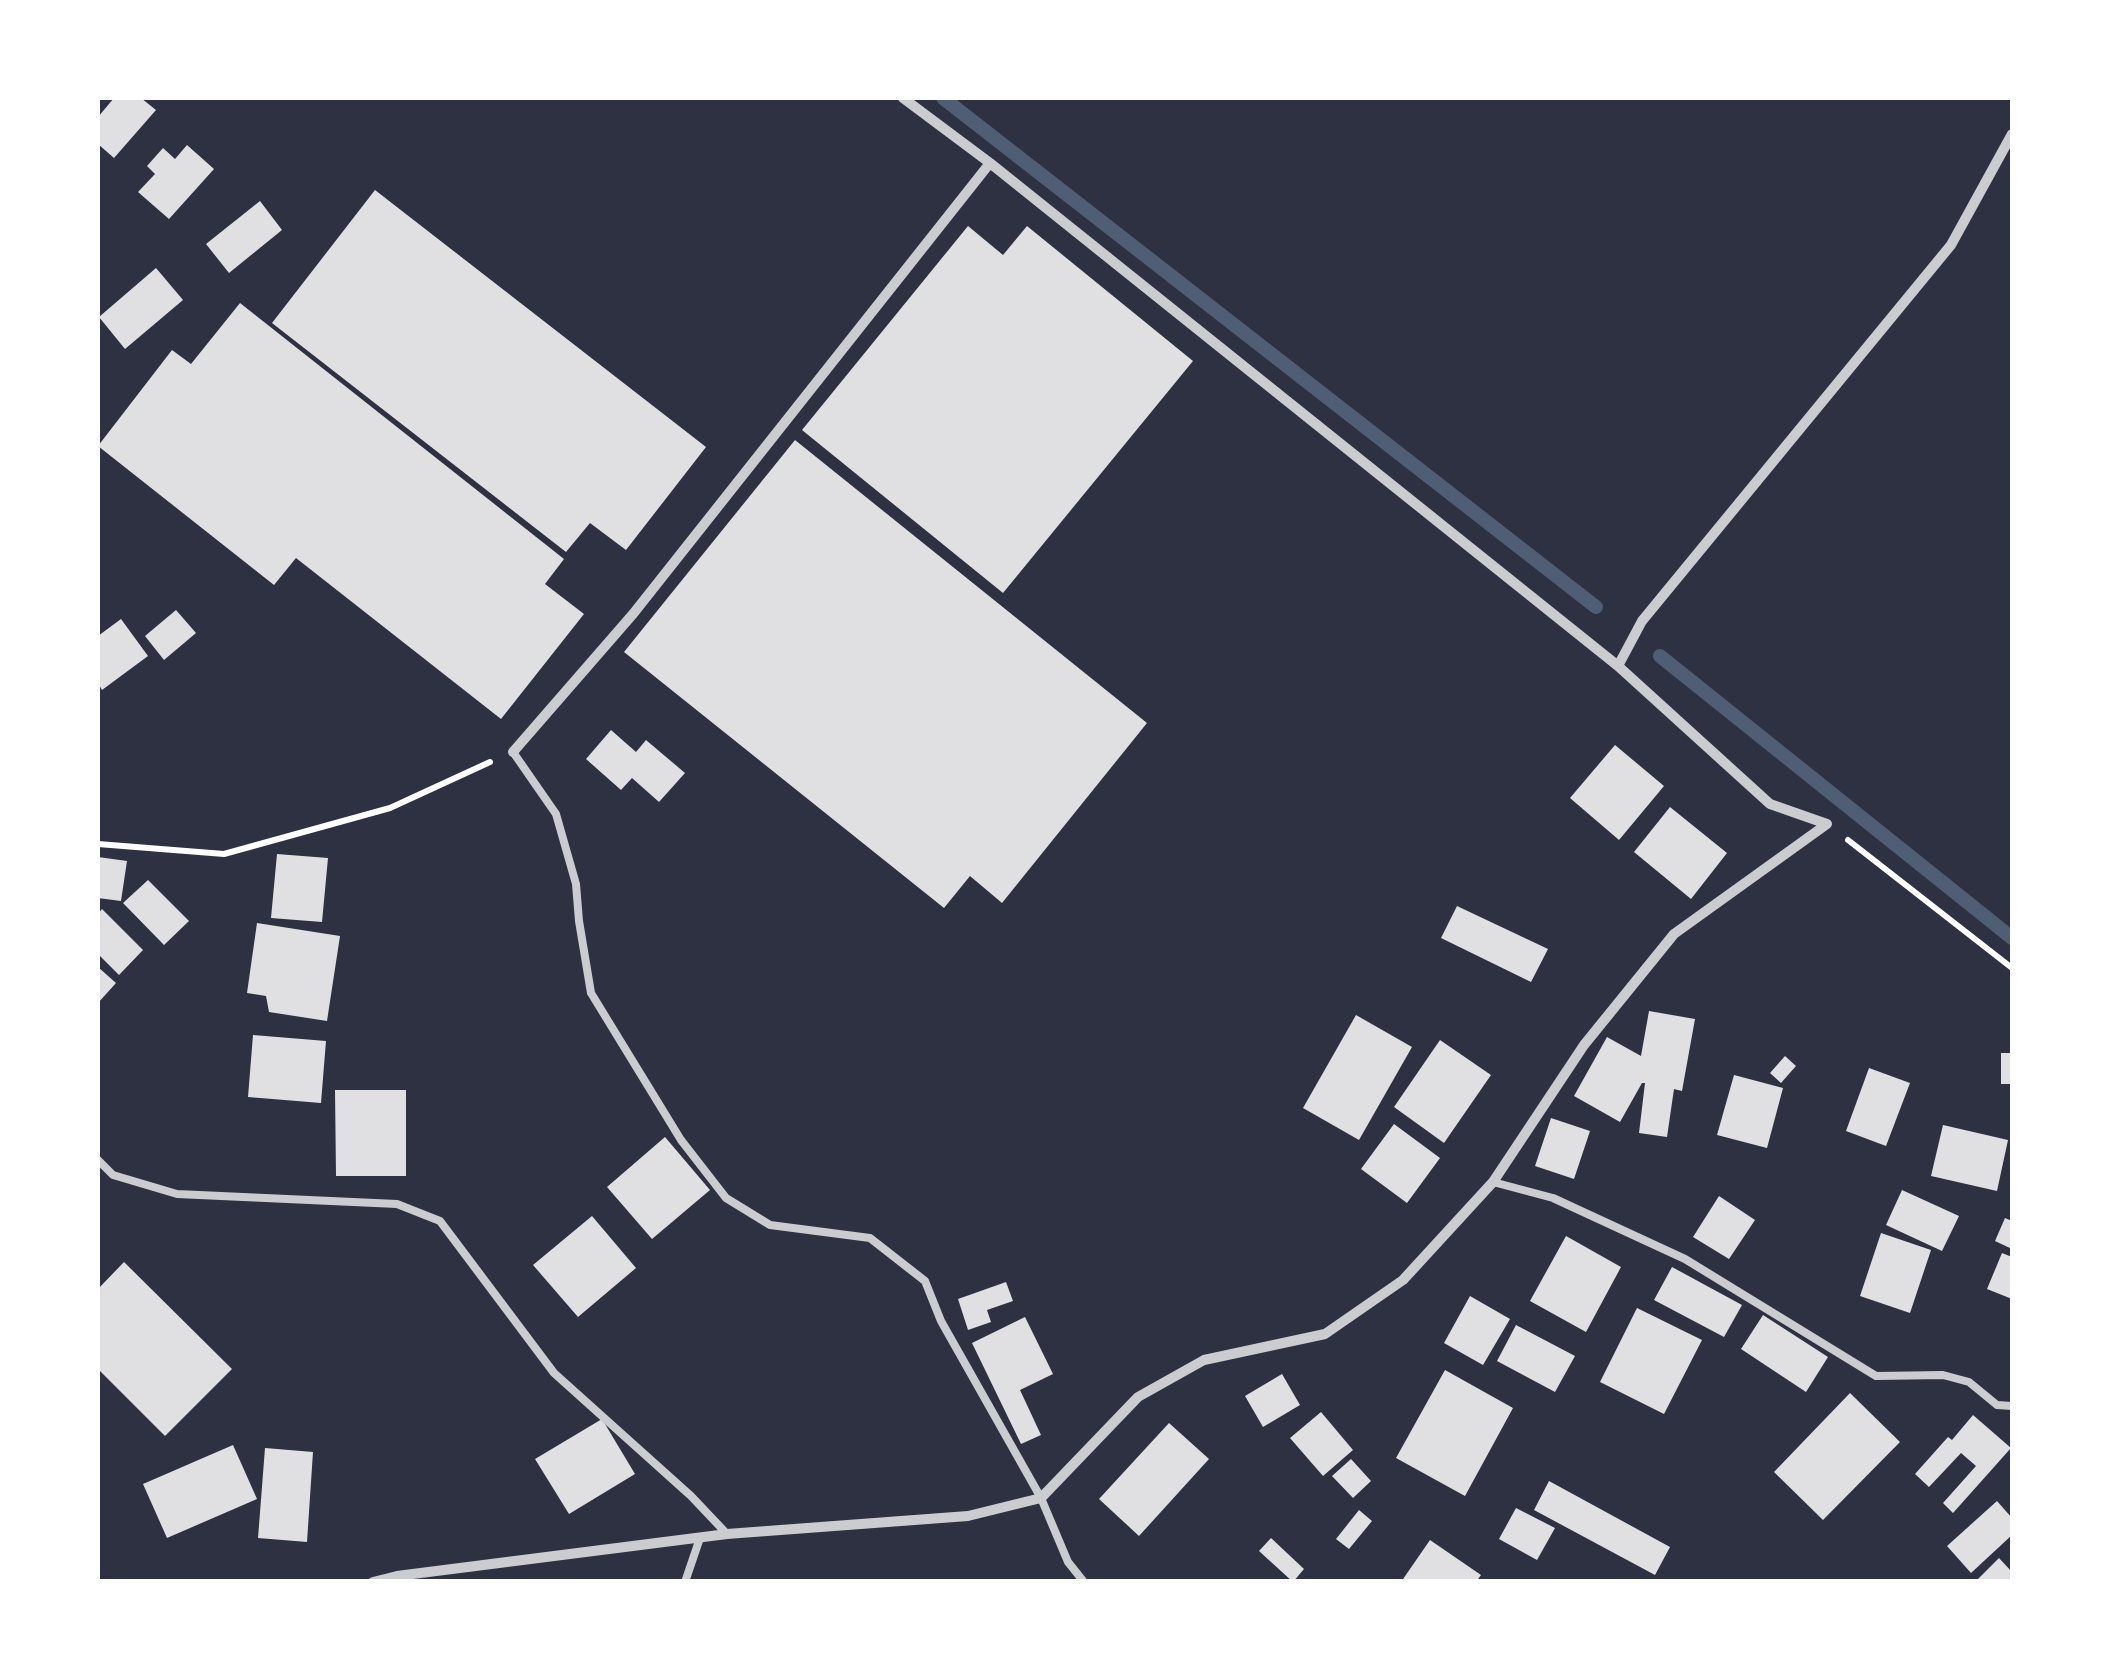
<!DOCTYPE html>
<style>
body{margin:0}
#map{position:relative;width:2110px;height:1679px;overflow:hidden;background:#2d3142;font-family:"Golos Text",sans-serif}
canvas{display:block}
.frame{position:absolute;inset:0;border:100px solid #fff;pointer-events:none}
</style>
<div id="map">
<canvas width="2110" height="1679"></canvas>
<div class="frame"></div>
</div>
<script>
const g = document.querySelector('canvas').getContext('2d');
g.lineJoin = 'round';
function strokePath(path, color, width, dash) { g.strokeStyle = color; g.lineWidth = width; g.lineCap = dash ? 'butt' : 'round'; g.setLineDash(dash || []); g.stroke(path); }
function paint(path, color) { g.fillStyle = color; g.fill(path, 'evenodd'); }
const stream = new Path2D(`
 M 943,98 L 1596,607
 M 1660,656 L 2012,938`);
const building = new Path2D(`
 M 114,98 L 141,98 L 156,110 L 114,158 L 98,144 L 98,117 Z
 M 187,145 L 214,169 L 169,219 L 138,192 L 155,174 L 147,166 L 163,148 L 175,159 Z
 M 375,190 L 706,447 L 626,550 L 590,523 L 566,552 L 272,323 Z
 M 260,201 L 282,230 L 229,273 L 206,244 Z
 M 968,226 L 1003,255 L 1027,226 L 1193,361 L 1003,593 L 802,430 Z
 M 156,268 L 183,300 L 125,349 L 99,317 Z
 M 240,303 L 564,559 L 545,584 L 584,614 L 501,719 L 296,558 L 274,585 L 98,446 L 172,350 L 191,364 Z
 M 795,440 L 1147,723 L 1002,903 L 970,876 L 944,908 L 624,652 Z
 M 176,610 L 196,633 L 164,660 L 145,636 Z
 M 121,619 L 148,656 L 102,690 L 98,683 L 98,636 Z
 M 611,730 L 636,752 L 646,740 L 685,773 L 659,802 L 632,778 L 621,790 L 586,759 Z
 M 1615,745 L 1664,786 L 1619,840 L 1570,798 Z
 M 1670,807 L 1727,853 L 1691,899 L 1634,852 Z
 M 277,854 L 328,858 L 322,922 L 271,918 Z
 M 98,857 L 127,861 L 121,901 L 98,898 Z
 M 148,880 L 189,921 L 164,945 L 123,903 Z
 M 1457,906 L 1548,949 L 1531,982 L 1441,938 Z
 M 102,909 L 143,950 L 119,975 L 98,954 L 98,914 Z
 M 257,923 L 340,936 L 327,1021 L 269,1012 L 266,996 L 247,993 Z
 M 98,967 L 116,983 L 98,1003 Z
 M 1649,1011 L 1695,1019 L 1682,1091 L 1674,1089 L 1667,1137 L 1639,1133 L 1645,1083 L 1642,1083 L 1620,1122 L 1574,1096 L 1607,1037 L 1641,1056 Z
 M 1356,1015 L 1412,1047 L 1359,1140 L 1303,1108 Z
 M 253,1035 L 326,1041 L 321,1103 L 248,1097 Z
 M 1440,1040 L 1491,1075 L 1444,1143 L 1394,1107 Z
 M 2001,1053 L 2012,1053 L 2012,1084 L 2001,1084 Z
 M 1785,1056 L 1796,1066 L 1781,1083 L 1770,1073 Z
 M 1869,1068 L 1910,1083 L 1886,1146 L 1846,1131 Z
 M 1734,1075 L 1783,1088 L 1767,1148 L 1717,1135 Z
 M 335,1090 L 406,1090 L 406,1176 L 336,1176 Z
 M 1551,1118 L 1590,1131 L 1574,1179 L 1535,1166 Z
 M 1394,1124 L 1440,1158 L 1407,1203 L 1361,1169 Z
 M 1943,1125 L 2008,1140 L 1997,1191 L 1931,1176 Z
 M 665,1137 L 710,1190 L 652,1239 L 607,1187 Z
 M 1902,1190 L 1959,1216 L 1942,1251 L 1886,1225 Z
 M 1719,1196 L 1755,1220 L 1729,1259 L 1693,1237 Z
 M 592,1216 L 636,1268 L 578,1317 L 533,1265 Z
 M 2005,1218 L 2012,1221 L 2012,1249 L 1995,1241 Z
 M 1881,1233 L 1931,1250 L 1910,1313 L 1860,1296 Z
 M 1566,1236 L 1621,1267 L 1586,1332 L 1530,1301 Z
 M 2002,1253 L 2012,1257 L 2012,1299 L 1987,1289 Z
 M 124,1262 L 232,1369 L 165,1436 L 98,1369 L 98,1289 Z
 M 1672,1267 L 1742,1305 L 1724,1337 L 1654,1300 Z
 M 1006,1282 L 1013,1301 L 987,1310 L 991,1322 L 968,1330 L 958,1299 Z
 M 1470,1296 L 1510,1319 L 1483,1365 L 1444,1343 Z
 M 1637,1308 L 1702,1340 L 1664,1414 L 1600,1382 Z
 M 1763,1315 L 1828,1357 L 1806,1392 L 1741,1349 Z
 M 1025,1317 L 1053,1374 L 1020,1390 L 1041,1435 L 1021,1444 L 972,1343 Z
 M 1516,1325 L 1575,1356 L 1555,1392 L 1497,1361 Z
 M 1445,1370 L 1513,1408 L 1465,1496 L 1396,1458 Z
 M 1282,1374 L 1300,1405 L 1263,1427 L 1245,1396 Z
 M 1850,1393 L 1900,1442 L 1823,1520 L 1774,1472 Z
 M 1321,1412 L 1353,1450 L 1323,1476 L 1290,1438 Z
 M 1973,1415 L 2011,1448 L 1953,1513 L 1943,1503 L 1976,1466 L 1961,1453 L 1929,1487 L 1915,1474 L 1948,1437 L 1952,1440 Z
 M 602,1419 L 635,1474 L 569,1514 L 535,1459 Z
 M 1169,1423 L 1209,1459 L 1139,1536 L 1099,1499 Z
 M 233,1445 L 257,1499 L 167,1538 L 143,1484 Z
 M 265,1448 L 313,1452 L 307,1542 L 258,1538 Z
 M 1351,1459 L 1371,1481 L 1353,1498 L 1332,1476 Z
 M 1549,1481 L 1670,1547 L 1655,1575 L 1534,1510 Z
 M 1997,1501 L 2012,1518 L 2012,1535 L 1971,1573 L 1947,1546 Z
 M 1516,1508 L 1555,1528 L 1537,1560 L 1499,1539 Z
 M 1359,1510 L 1372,1521 L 1349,1549 L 1336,1539 Z
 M 1271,1538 L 1304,1569 L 1293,1582 L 1259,1551 Z
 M 1430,1540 L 1481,1575 L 1476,1582 L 1401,1582 Z
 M 1999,1558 L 2012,1572 L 2012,1582 L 1975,1582 Z`);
const path = new Path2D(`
 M 1848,840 L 2012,968
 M 98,844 L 224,854 L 390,808 L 490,762`);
const service = new Path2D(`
 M 513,752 L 556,814 L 576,884 L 579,921 L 591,993 L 681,1140 L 726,1198 L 770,1225 L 870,1238 L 925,1281 L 941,1321 L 1041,1498 L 1068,1562 L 1084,1582
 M 98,1160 L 113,1175 L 177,1194 L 397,1204 L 440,1221 L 554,1373 L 691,1496 L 727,1534
 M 1493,1182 L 1553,1198 L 1685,1259 L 1876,1376 L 1943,1375 L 1969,1382 L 1997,1405 L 2012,1406
 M 685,1582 L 700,1538`);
const minor = new Path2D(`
 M 1618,666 L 1642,621 L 1951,245 L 2012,134
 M 513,752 L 633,614 L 990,163
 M 373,1582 L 397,1576 L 727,1534 L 968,1516 L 1041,1498 L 1138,1397 L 1204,1360 L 1325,1334 L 1403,1280 L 1493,1182 L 1584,1045 L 1674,934 L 1827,824 L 1770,804 L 1618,666 L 990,163 L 903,98`);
strokePath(stream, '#4f5d75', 14);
paint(building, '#e0e0e3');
strokePath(path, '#fff', 6);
strokePath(service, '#caccd0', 8);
strokePath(minor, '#caccd0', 10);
</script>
